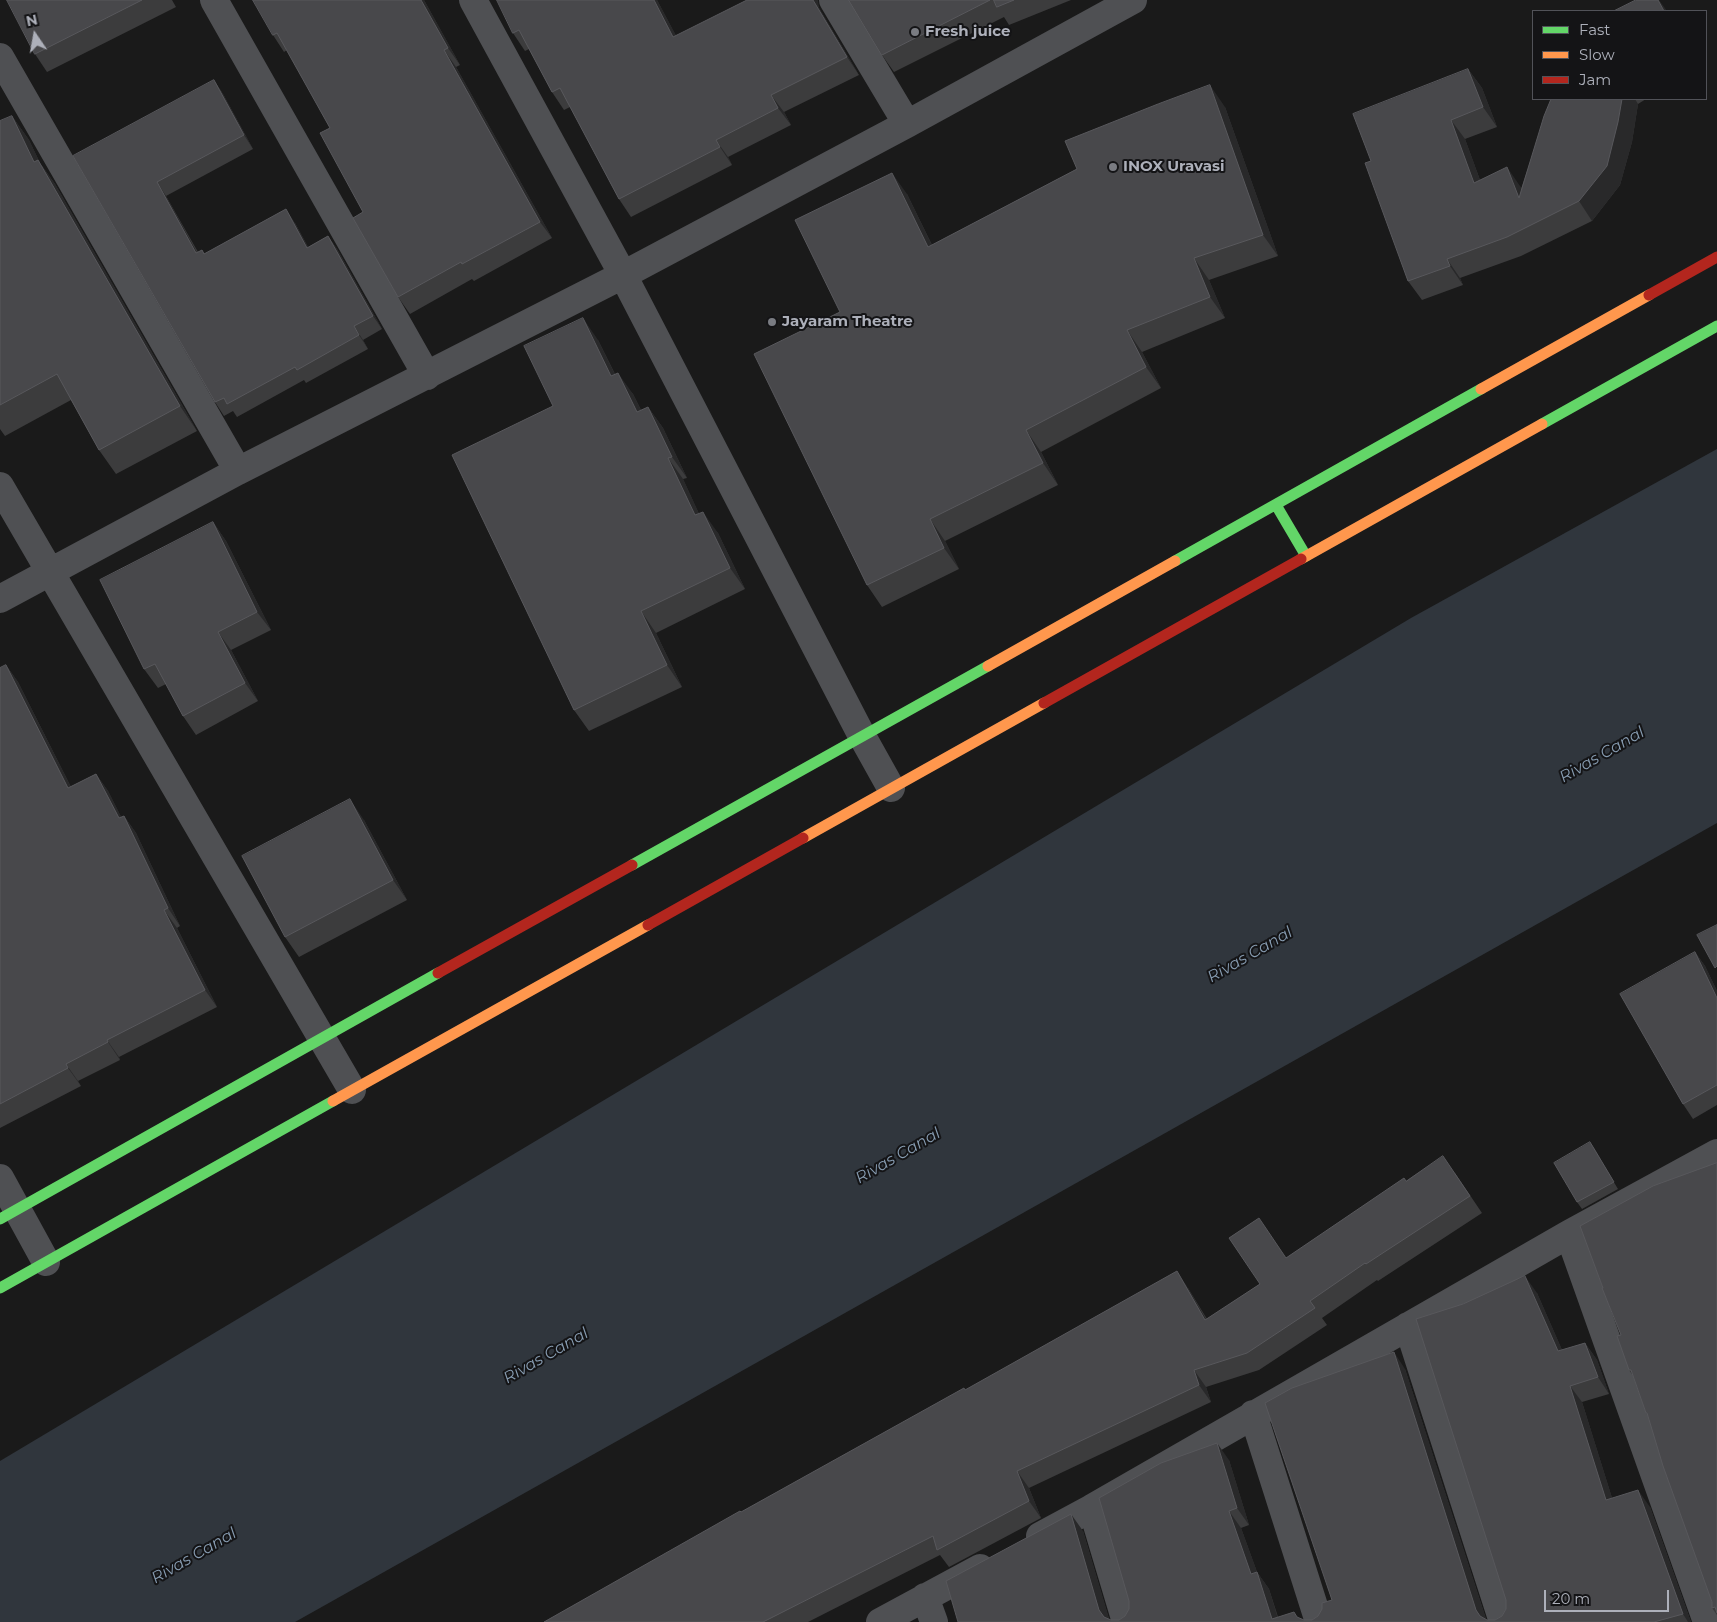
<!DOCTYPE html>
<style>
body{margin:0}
#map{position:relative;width:1717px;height:1622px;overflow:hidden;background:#1a1a1a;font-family:Montserrat,sans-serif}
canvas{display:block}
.legend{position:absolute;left:1532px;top:10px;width:175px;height:90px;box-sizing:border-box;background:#141416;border:1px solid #515258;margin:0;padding:6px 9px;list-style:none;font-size:15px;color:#adb0ba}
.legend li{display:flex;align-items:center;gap:10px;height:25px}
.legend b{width:25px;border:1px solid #515258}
.north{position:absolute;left:10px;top:10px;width:50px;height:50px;-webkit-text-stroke:4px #141416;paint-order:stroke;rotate:348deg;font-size:14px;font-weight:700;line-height:20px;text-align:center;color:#adb0ba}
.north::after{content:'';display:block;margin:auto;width:18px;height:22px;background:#adb0ba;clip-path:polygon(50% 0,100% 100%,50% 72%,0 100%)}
.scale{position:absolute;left:1544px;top:1590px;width:125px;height:22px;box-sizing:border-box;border:2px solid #adb0ba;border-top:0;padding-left:6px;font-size:15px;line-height:18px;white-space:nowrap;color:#adb0ba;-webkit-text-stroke:4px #141416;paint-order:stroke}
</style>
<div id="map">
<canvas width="1717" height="1622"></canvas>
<ul class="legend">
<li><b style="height:6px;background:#63d668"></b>Fast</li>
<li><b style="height:6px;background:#ff974d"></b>Slow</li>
<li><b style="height:6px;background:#b3261e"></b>Jam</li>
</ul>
<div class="north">N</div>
<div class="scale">20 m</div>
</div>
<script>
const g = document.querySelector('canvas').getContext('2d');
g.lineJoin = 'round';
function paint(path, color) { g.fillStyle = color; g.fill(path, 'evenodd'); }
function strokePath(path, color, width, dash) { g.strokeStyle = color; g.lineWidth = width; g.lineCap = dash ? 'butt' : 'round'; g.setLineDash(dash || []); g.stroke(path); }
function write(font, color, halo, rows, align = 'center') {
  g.font = font + ' Montserrat,sans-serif'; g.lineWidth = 4; g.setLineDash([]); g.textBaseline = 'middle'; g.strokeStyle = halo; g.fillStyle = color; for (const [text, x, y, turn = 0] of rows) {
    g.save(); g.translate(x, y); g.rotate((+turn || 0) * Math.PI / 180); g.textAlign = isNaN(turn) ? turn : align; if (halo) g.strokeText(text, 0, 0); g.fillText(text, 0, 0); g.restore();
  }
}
const water = new Path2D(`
 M 1717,449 L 1717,823 L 295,1622 L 0,1622 L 0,1461 L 1411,618 Z`);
const street = new Path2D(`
 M 214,0 L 427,376
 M 473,0 L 623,275 L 862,736 L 891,788
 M 833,0 L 907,124
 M 0,57 L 238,471
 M 0,486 L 352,1090
 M 0,599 L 238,471 L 623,275 L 907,124 L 1133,0
 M 0,1178 L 46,1262
 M 1569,1234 L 1707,1622
 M 1408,1326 L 1503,1622
 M 1253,1414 L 1319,1622
 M 1092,1508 L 1126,1622
 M 1040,1536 L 1092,1508 L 1569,1234 L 1717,1153
 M 925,1597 L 934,1622
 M 880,1622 L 980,1568`);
const fast = new Path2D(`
 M 1542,424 L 1717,326
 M 1276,505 L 1306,556
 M 1175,561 L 1481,389
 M 632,865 L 988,666
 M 0,1219 L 438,973
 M 0,1288 L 333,1101`);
const slow = new Path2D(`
 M 1481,389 L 1649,295
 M 1301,559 L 1542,424
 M 988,666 L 1175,561
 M 803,838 L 1044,703
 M 333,1101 L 648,925`);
const jam = new Path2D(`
 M 1649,295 L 1717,257
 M 1044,703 L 1301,559
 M 648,925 L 803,838
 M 438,973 L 632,865`);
const wall = new Path2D(`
 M 7,0 L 172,0 L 176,7 L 47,72 L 35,54 Z
 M 253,0 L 424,0 L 460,65 L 456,67 L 552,238 L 474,281 L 472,279 L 410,314 L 398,297 L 330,128 L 287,50 L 284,52 L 273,35 Z
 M 497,0 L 657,0 L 676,36 L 817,1 L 819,8 L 859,75 L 784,112 L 791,125 L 728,157 L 732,165 L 631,217 L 619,199 L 570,107 L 564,110 L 552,92 L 529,49 L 525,51 L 513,33 Z
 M 849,0 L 1071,0 L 1009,25 L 1004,17 L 894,72 L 882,55 Z
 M 1468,69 L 1482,88 L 1497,127 L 1465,139 L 1480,180 L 1520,186 L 1521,189 L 1551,99 L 1646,99 L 1638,104 L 1632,142 L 1620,185 L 1592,221 L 1521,256 L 1460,278 L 1463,285 L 1422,300 L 1408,281 L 1371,161 Z
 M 214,80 L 223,94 L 253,149 L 166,196 L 198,252 L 202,250 L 205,254 L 295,223 L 308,247 L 328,236 L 337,249 L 382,329 L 363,340 L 368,349 L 306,383 L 304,380 L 237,417 L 233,411 L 224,416 L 215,402 L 73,156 Z
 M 1225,107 L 1278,256 L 1209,280 L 1225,318 L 1142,352 L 1161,388 L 1041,452 L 1058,485 L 945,541 L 959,569 L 882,607 L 867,585 L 840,312 L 907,194 L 932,245 L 1077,169 Z
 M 12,116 L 29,140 L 40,163 L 55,184 L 197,431 L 116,474 L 99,450 L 71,400 L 5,436 L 0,429 L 0,121 Z
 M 598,340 L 615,374 L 633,394 L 641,410 L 648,407 L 663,428 L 687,478 L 683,479 L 699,514 L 718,533 L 745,589 L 656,633 L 682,687 L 589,731 L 574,710 L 553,406 Z
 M 213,522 L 226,541 L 271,630 L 231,650 L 258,701 L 196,735 L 183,716 L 166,684 L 158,688 L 144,669 Z
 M 6,665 L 18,682 L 71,787 L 96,774 L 108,791 L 121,817 L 124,816 L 136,833 L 180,926 L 177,928 L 217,1007 L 119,1057 L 120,1060 L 78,1081 L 81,1086 L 0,1128 L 0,668 Z
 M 364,820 L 407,900 L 299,957 L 285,937 Z
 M 1695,952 L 1705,966 L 1717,991 L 1717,1105 L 1693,1119 L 1683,1104 Z
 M 1590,1142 L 1618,1189 L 1582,1209 L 1577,1202 Z
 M 1717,1163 L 1717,1615 L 1712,1608 L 1712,1602 L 1649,1417 L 1646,1413 L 1633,1376 L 1629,1370 L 1621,1335 L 1603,1288 Z
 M 1455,1173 L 1482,1213 L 1378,1281 L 1377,1280 L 1322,1318 L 1327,1325 L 1259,1370 L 1206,1387 L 1211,1402 L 1029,1488 L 1041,1518 L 949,1567 L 940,1555 L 808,1622 L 544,1622 L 741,1512 L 965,1390 L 1188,1288 L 1207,1319 L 1260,1284 L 1286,1258 L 1406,1181 Z
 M 1537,1293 L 1562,1350 L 1585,1343 L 1597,1360 L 1609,1394 L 1582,1402 L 1612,1498 L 1650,1507 L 1691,1622 L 958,1622 L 1083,1531 L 1109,1619 L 1111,1620 L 1119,1620 L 1125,1616 L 1229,1460 L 1249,1525 L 1241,1528 L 1257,1572 L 1269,1589 L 1278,1617 L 1297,1617 L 1304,1620 L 1312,1620 L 1318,1616 L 1332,1600 L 1405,1369 L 1486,1619 L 1487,1620 L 1495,1620 L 1502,1616 L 1506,1609 Z`);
const shadedWall = new Path2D(`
 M 421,0 L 424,0 L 460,65 L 448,48 Z
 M 654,0 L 657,0 L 686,54 L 673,37 Z
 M 813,0 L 818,0 L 819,8 L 859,75 L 847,57 Z
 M 1658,0 L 1659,0 L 1667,11 L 1664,11 Z
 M 444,50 L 456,67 L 552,238 L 540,222 Z
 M 1468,69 L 1482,88 L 1497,127 L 1483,107 Z
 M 214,80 L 223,94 L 253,149 L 244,135 Z
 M 1210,85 L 1225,107 L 1278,256 L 1263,235 Z
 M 771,95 L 784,112 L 791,125 L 778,108 Z
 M 1622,99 L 1635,99 L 1638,104 L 1632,142 L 1620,185 L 1592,221 L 1579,201 Z
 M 12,116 L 29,140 L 40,163 L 55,184 L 197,431 L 180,406 L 34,162 Z
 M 1451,120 L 1465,139 L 1488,202 L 1474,183 Z
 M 716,140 L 728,157 L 732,165 L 720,147 Z
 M 1507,167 L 1520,186 L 1532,217 L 1519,198 Z
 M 892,173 L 907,194 L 943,268 L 928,247 Z
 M 157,182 L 166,196 L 205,267 L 196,253 Z
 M 286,209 L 295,223 L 316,261 L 307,248 Z
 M 328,236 L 337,249 L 382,329 L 373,316 Z
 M 1194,258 L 1209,280 L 1225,318 L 1210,297 Z
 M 1447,259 L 1460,278 L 1463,285 L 1450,266 Z
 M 583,318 L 598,340 L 626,397 L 611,376 Z
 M 354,326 L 363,340 L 368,349 L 359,335 Z
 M 1127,330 L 1142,352 L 1161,388 L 1146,367 Z
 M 618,373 L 633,394 L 652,433 L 637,412 Z
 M 648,407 L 663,428 L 687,478 L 672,457 Z
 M 1026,430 L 1041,452 L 1058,485 L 1043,463 Z
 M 668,458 L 683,479 L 710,537 L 695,515 Z
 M 703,512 L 718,533 L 745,589 L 730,568 Z
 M 930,519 L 945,541 L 959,569 L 944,548 Z
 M 213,522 L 226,541 L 271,630 L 257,612 Z
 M 641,611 L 656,633 L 682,687 L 667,665 Z
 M 218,632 L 231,650 L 258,701 L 245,683 Z
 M 6,665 L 18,682 L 80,805 L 68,788 Z
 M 96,774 L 108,791 L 131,836 L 119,818 Z
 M 350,799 L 364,820 L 407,900 L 393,880 Z
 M 124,816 L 136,833 L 180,926 L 168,908 Z
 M 164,910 L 177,928 L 217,1007 L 205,990 Z
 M 1695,952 L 1705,966 L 1717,991 L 1717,998 Z
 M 107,1040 L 119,1057 L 120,1060 L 108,1042 Z
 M 66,1064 L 78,1081 L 81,1086 L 68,1068 Z
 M 1590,1142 L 1595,1149 L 1618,1189 L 1614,1182 Z
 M 1177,1271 L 1188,1288 L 1217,1338 L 1205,1320 Z
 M 1525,1276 L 1537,1293 L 1570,1368 L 1558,1351 Z
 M 1585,1343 L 1597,1360 L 1609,1394 L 1598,1377 Z
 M 1394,1352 L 1405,1369 L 1487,1622 L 1484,1622 L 1476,1610 Z
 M 1194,1370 L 1206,1387 L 1211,1402 L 1199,1385 Z
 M 1570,1386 L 1582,1402 L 1618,1517 L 1606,1500 Z
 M 1217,1443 L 1229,1460 L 1249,1525 L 1237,1508 Z
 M 1017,1471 L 1029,1488 L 1041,1518 L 1029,1501 Z
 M 1638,1490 L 1650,1507 L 1691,1622 L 1688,1622 L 1683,1614 Z
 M 1229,1511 L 1241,1528 L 1261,1583 L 1257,1572 L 1269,1589 L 1279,1622 L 1272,1619 L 1251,1574 Z
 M 1071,1514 L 1083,1531 L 1110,1622 L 1108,1622 L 1099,1610 Z`);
const building = new Path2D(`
 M 7,0 L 142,0 L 35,54 Z
 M 253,0 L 421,0 L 448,48 L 444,50 L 540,222 L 462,264 L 461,262 L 398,297 L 353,218 L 363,212 L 320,133 L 330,128 L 277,33 L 273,35 Z
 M 497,0 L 654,0 L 673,37 L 747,0 L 813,0 L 847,57 L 771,95 L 778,108 L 716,140 L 720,147 L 619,199 L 560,88 L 552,92 L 519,30 L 513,33 Z
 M 849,0 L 990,0 L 882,55 Z
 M 994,0 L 1014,0 L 997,7 Z
 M 1636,0 L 1658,0 L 1664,11 L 1614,11 Z
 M 1468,69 L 1483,107 L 1451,120 L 1474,183 L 1507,167 L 1519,198 L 1544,116 L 1551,99 L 1622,99 L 1618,122 L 1607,166 L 1579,201 L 1507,237 L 1447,259 L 1450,266 L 1408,281 L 1365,163 L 1371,161 L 1353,114 Z
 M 214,80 L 244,135 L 157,182 L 196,253 L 202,250 L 204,254 L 286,209 L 307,248 L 328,236 L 373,316 L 354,326 L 359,335 L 297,370 L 295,367 L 227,404 L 224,398 L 215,402 L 73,156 Z
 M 1210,85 L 1263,235 L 1194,258 L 1210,297 L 1127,330 L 1146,367 L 1026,430 L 1043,463 L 930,519 L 944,548 L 867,585 L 754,354 L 840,312 L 795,220 L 892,173 L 928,247 L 1077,169 L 1065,141 L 1158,104 Z
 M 12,116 L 34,162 L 38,160 L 180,406 L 99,450 L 57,374 L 0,405 L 0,121 Z
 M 583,318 L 611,376 L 618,373 L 637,412 L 648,407 L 672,457 L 668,458 L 695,515 L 703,512 L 730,568 L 641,611 L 667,665 L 574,710 L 452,455 L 553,406 L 524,346 Z
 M 213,522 L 257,612 L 218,632 L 245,683 L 183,716 L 155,664 L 144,669 L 100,580 Z
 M 6,665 L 68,788 L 96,774 L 119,818 L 124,816 L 168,908 L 164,910 L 205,990 L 107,1040 L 108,1042 L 66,1064 L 68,1068 L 0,1104 L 0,668 Z
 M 350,799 L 393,880 L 285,937 L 242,856 Z
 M 1717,925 L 1717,966 L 1715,968 L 1697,935 Z
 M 1695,952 L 1717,998 L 1717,1085 L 1683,1104 L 1620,994 Z
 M 1590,1142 L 1614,1182 L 1577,1202 L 1554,1163 Z
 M 1443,1156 L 1470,1196 L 1366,1264 L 1365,1263 L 1310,1301 L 1315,1308 L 1247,1353 L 1194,1370 L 1199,1385 L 1017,1471 L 1029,1501 L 937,1550 L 933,1536 L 763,1622 L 544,1622 L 740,1511 L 741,1512 L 964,1388 L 965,1390 L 1177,1271 L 1205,1320 L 1260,1284 L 1229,1238 L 1259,1218 L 1286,1258 L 1404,1178 L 1406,1181 Z
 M 1717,1163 L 1717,1613 L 1715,1607 L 1712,1608 L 1712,1602 L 1663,1466 L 1647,1413 L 1646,1413 L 1631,1370 L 1629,1370 L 1617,1336 L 1621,1335 L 1602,1288 L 1603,1288 L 1580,1226 L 1653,1186 Z
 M 1525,1276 L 1558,1351 L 1585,1343 L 1598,1377 L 1570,1386 L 1606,1500 L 1638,1490 L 1683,1614 L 1654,1622 L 958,1622 L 946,1581 L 1071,1514 L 1099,1610 L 1104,1617 L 1111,1620 L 1119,1620 L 1125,1616 L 1129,1609 L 1129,1601 L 1099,1498 L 1161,1463 L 1217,1443 L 1237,1508 L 1229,1511 L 1251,1574 L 1257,1572 L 1272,1619 L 1294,1612 L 1297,1617 L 1304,1620 L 1312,1620 L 1318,1616 L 1322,1609 L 1322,1603 L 1332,1600 L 1265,1403 L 1292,1388 L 1394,1352 L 1476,1610 L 1480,1616 L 1487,1620 L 1495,1620 L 1502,1616 L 1506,1609 L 1506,1600 L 1416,1319 L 1463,1304 Z`);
const markers = [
 [915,32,5,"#7a7c82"],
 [1113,167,5,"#7a7c82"],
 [772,322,5,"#7a7c82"]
];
const poiNames = [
 ["Fresh juice",925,32],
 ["INOX Uravasi",1123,167],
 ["Jayaram Theatre",782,322]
];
const waterNames = [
 ["Rivas Canal",1602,755,-30],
 ["Rivas Canal",1250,955,-30],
 ["Rivas Canal",898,1156,-30],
 ["Rivas Canal",546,1356,-30],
 ["Rivas Canal",194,1556,-30]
];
paint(water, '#30363d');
strokePath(street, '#4f5053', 28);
strokePath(fast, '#63d668', 11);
strokePath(slow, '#ff974d', 11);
strokePath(jam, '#b3261e', 11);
paint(wall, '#3c3c3d');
paint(shadedWall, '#29292a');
paint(building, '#48484b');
strokePath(building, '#58585c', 1);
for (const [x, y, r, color] of markers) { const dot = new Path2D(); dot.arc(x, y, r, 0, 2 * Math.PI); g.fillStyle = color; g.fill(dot); strokePath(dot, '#141416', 2); }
write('bold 15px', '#adb0ba', '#141416', poiNames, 'left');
write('italic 16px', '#879cb1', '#141416', waterNames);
</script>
